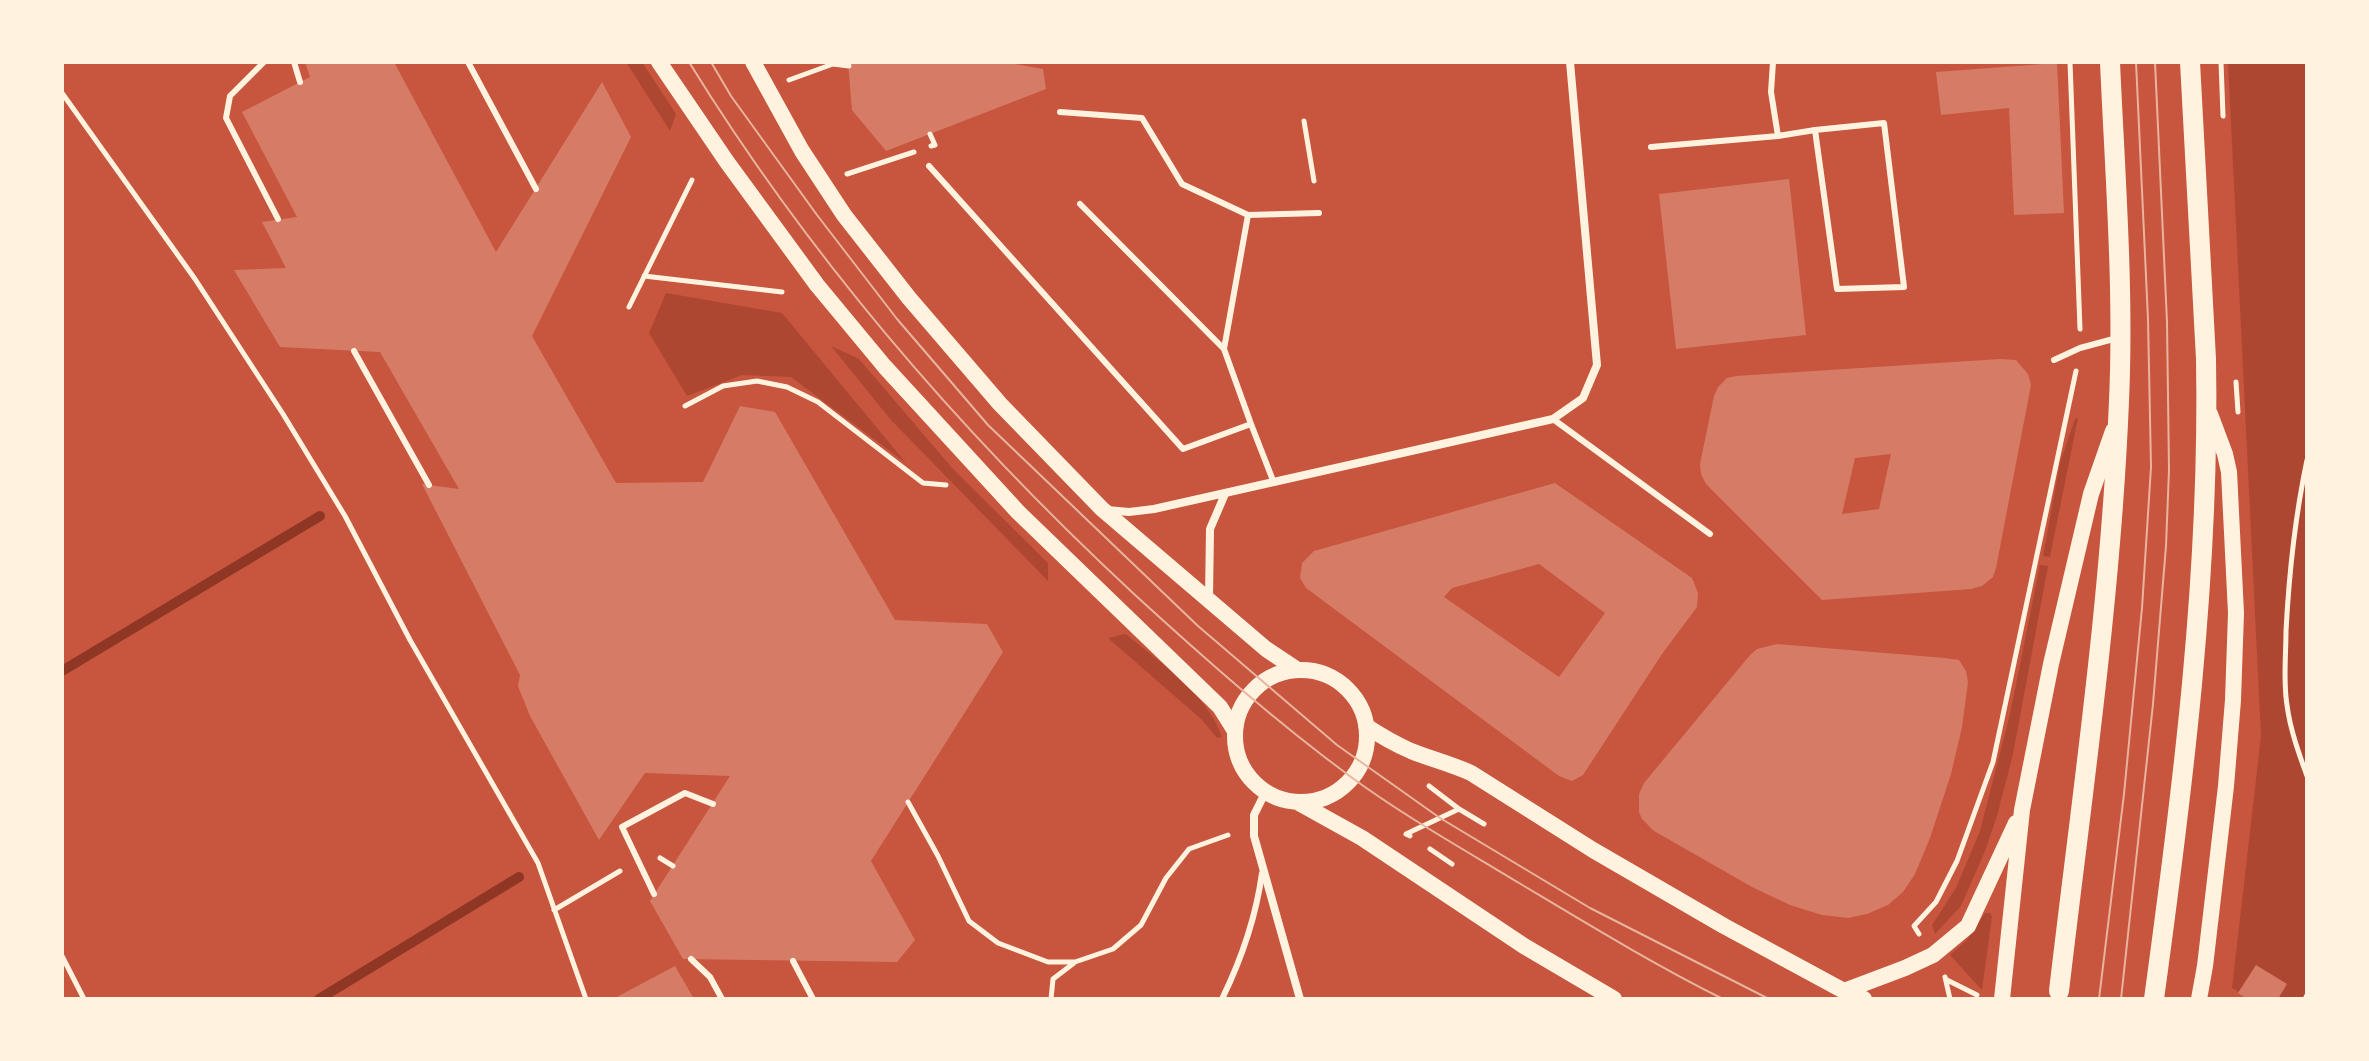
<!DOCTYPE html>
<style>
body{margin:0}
#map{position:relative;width:2369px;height:1061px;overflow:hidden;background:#c8553d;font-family:Manrope,sans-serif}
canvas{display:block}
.frame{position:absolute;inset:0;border:64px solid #fff3e0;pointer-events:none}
</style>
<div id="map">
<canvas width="2369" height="1061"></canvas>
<div class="frame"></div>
</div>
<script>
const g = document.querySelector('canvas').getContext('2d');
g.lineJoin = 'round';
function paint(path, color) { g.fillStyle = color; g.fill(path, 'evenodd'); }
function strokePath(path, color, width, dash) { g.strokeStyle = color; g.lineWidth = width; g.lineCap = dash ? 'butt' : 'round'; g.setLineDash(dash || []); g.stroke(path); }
const green = new Path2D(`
 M 626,62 L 642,62 L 676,114 L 670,131 Z
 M 2228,62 L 2307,62 L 2307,999 L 2250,999 L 2232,988 L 2261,736 Z
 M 666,293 L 782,313 L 906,463 L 791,377 L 742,375 L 687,396 L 649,333 Z
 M 831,346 L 859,359 L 953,469 L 1048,563 L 1048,581 L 891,420 Z
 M 2078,418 L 2050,557 L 2043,556 L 2060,463 L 2075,419 Z
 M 2040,565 L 2048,566 L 2013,754 L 1997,816 L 1985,851 L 1961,906 L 1935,934 L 1932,925 L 1956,888 L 1980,831 L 2010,714 Z
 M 1126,634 C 1160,663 1207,693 1222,737 L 1217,738 L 1201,719 L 1108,638 Z
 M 1985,913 L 1990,913 L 1992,916 L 1982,990 L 1950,955 L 1967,940 Z`);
const stream = new Path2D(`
 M 62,671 L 320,516
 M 319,999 L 519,877`);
const building = new Path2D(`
 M 305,62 L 394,62 L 496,252 L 602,82 L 631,137 L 532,336 L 616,483 L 703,482 L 740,406 L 775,412 L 895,620 L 987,624 L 1003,652 L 871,861 L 915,940 L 897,962 L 683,959 L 650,901 L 730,776 L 645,773 L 599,840 L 530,716 L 518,686 L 520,675 L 422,484 L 459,489 L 380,352 L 280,347 L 234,270 L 286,268 L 262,222 L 297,217 L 242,112 L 310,77 Z
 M 848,62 L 1004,62 L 1043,69 L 1046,89 L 886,151 L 852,110 Z
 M 2057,63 L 2064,213 L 2014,215 L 2009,108 L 1941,115 L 1936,72 Z
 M 1789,179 L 1806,335 L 1676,349 L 1659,194 Z
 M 2000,359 L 2016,360 L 2028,374 L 2031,385 L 1996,568 L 1993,577 L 1982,586 L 1971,589 L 1822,600 L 1706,484 L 1701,474 L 1700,464 L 1714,396 L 1718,387 L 1727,378 L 1736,376 ZM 1891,454 L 1879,509 L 1842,514 L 1855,458 Z
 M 1555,483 L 1692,578 L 1698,593 L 1697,607 L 1662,654 L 1583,775 L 1572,781 L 1559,776 L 1306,588 L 1300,578 L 1302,563 L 1314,551 ZM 1539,564 L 1605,613 L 1559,677 L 1444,597 L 1452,588 Z
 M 1777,644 L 1945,658 L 1959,660 L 1966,671 L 1968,682 L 1962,727 L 1951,774 L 1930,838 L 1915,874 L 1903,892 L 1888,905 L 1867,914 L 1848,918 L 1822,915 L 1790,905 L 1752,887 L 1654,831 L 1642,819 L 1639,812 L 1639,794 L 1644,783 L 1750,655 L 1757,649 Z
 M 2256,965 L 2287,984 L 2278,999 L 2247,999 L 2238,993 Z
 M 675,966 L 694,999 L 613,999 Z`);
const path = new Path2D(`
 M 2070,62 L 2080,329
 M 2221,62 L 2223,116
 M 789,80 L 833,64 L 849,66
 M 62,93 L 195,279 L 283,414 L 345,516 L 410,640 L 538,863 L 586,999
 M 1304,121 L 1314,181
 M 930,134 L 935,145 L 931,146
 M 847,174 L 914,152
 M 644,276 L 782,292
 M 629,307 L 692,180
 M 2236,382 L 2238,412
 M 685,406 L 723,386 L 757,381 L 787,387 L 818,402 L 923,483 L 946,485
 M 2307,460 C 2295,517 2289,573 2286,631 C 2286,656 2283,681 2287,705 C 2290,729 2299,754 2307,776
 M 908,802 L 938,856 L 969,921 L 998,943 L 1048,962 L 1075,962 L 1113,949 L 1141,925 L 1166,878 L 1189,849 L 1228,835
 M 1459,809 L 1484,824
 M 1410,836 L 1406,834 L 1459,809 L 1429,786
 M 1430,849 L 1452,864
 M 660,858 L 673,866
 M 554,910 L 620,871
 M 1919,934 L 1914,926 L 1936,902 L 1957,861 L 1993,762 L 2076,371
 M 62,956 L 84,999
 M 1945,977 L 1950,999
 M 1947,980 L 1977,995
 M 1051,999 L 1053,979 L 1074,963
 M 2305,999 L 2307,995`);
const service = new Path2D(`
 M 264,62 L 230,96 L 226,118 L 278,219
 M 294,62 L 300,82
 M 468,62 L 536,189
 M 1773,62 L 1771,92 L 1778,136 L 1815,130 L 1837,289 L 1904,287 L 1884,123 L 1815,130
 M 1060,112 L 1142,118 L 1182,184 L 1248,215 L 1319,213
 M 1651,147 L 1778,136
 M 929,166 L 1183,449 L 1251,424 L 1224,349 L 1080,204
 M 1224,349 L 1248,215
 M 354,351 L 429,485
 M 2054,360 L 2080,348 L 2117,338
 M 1553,419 L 1710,534
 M 1251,424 L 1274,483
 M 654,894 L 622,827 L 685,793 L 713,804
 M 691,959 L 710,977 L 722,999
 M 793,961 L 813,999
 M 1222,999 C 1242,958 1256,917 1262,873`);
const minor = new Path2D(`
 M 1107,510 L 1129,512 L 1154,509 L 1553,419 L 1583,398 L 1597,365 L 1570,62
 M 1209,598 L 1210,529 L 1225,494
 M 1265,793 L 1254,815 L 1254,836 L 1300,999`);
const secondary = new Path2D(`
 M 659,62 L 727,162 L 817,285 L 885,367 L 1018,512 L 1220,707 L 1235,731
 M 753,62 L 802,151 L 844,215 L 909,298 L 1000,404 L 1102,509 L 1266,649 L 1296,669
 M1235 736a66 66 0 1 1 132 0a66 66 0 1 1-132 0Z
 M 1366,726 C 1381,736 1395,744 1411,751 C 1431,759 1451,764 1471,773 L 1593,850 L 1724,926 L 1844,991 L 1864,999
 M 1299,803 L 1362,838 L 1524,946 L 1614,999
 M 1844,991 L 1905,968 L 1933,955 L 1968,926 L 2016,823
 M 2002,999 L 2022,810 L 2051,664 L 2091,494 L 2113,431
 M 2199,999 L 2205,966 L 2226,786 L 2233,700 L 2236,613 L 2229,472 L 2225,454 L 2210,414`);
const primary = new Path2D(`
 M 2059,991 C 2082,794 2111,599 2119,401 C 2124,288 2115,175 2110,62
 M 2154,999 C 2183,787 2210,573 2206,359 L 2190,62`);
const tram = new Path2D(`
 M 689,62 C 811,260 964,436 1134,594 C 1204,658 1275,721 1351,777 C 1404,816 1463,849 1519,883 C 1586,923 1653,964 1723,999
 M 711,62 L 731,96 L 817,215 L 897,319 L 988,425 L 1198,626 L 1337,745 L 1440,818 L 1590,908 L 1769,999
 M 2099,999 L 2124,794 L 2142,608 L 2151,467 L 2148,319 L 2136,62
 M 2121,999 L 2153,704 L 2166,546 L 2169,470 L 2167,322 L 2155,62`);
paint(green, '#ae4732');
strokePath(stream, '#8f3625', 10);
paint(building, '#d67c66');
strokePath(path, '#fff3e0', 5);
strokePath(service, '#fff3e0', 6);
strokePath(minor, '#fff3e0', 8);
strokePath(secondary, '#fff3e0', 16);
strokePath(primary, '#fff3e0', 20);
strokePath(tram, '#e9b49f', 2);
</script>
